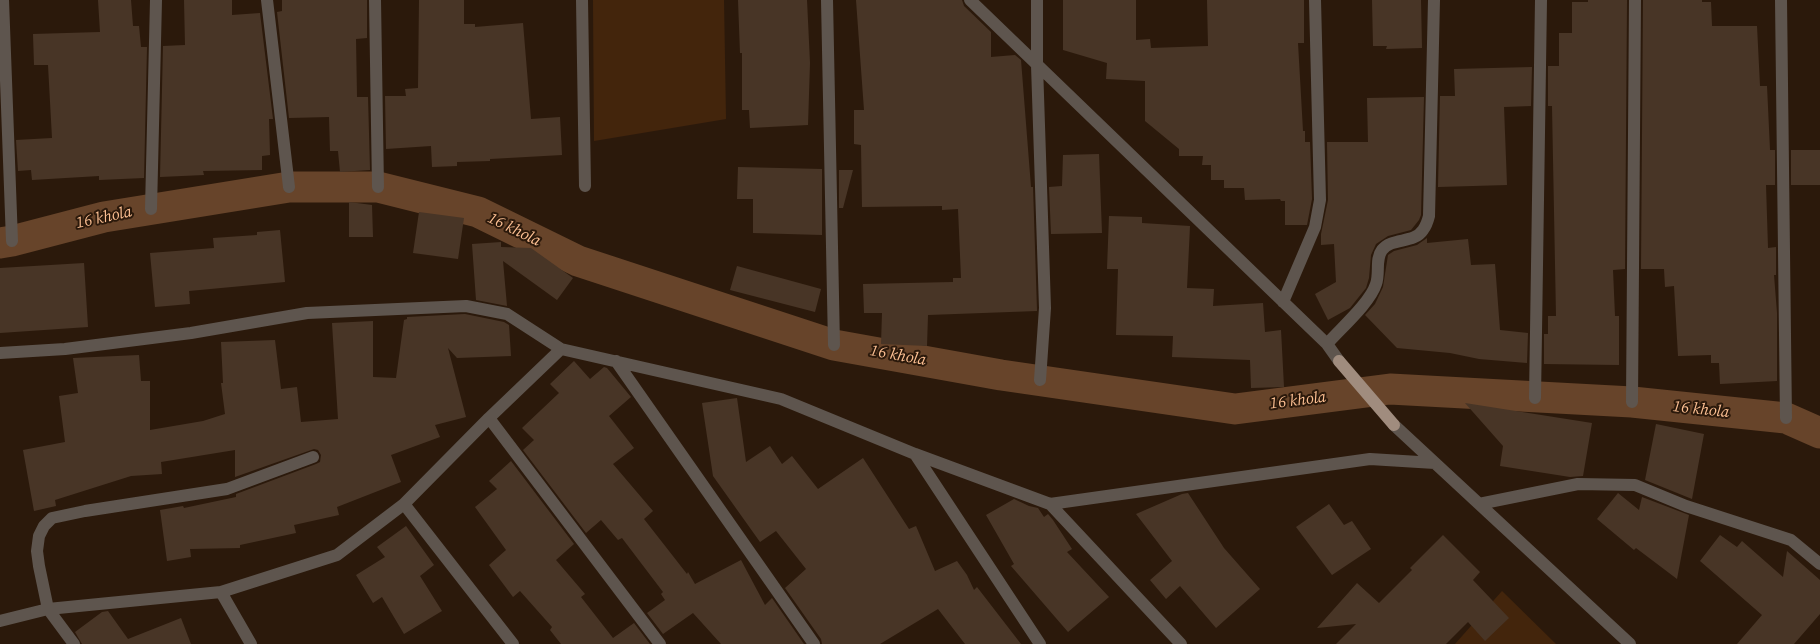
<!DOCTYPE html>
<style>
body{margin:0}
canvas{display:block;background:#2b190b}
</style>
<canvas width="1820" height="644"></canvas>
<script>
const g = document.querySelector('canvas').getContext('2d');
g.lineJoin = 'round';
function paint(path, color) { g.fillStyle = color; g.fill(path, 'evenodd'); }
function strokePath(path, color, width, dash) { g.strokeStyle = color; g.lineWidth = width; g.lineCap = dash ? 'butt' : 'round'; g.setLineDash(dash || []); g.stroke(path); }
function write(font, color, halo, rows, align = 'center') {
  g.font = font + ' "Source Serif 4",serif'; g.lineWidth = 4; g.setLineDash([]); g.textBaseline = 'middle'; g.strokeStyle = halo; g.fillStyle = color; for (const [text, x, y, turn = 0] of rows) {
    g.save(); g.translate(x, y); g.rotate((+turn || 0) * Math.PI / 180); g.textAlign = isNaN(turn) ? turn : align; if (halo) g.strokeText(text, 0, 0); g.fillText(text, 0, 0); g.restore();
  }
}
const green = new Path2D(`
 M 593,0 L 724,0 L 726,119 L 594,141 Z
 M 1502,591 L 1556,644 L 1455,644 Z`);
const canal = new Path2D(`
 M 0,243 L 12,241 L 104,217 L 289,187 L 378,187 L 478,212 L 578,261 L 834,345 L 1001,375 L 1235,409 L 1390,389 L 1632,402 L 1786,418 L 1820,433`);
const building = new Path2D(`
 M 98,0 L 131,0 L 133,26 L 139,26 L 141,47 L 147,47 L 144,178 L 99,180 L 99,176 L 32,180 L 31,170 L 18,171 L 16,140 L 52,138 L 48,65 L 34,65 L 33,34 L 100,32 Z
 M 184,0 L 232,0 L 232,15 L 260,13 L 273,119 L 269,119 L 270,155 L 262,156 L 262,170 L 203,171 L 204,175 L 160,177 L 163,46 L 185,45 Z
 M 282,0 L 367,0 L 367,38 L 356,39 L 357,97 L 368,97 L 370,170 L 340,172 L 338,151 L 330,151 L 329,117 L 289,118 L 277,12 L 282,11 Z
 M 419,0 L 464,0 L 464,24 L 475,24 L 475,27 L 523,23 L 531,119 L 560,117 L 562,155 L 490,159 L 490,161 L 457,162 L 457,166 L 432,167 L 431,146 L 386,149 L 385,96 L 406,96 L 405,89 L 418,88 Z
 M 738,0 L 807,0 L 810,63 L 808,125 L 750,128 L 749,110 L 742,110 L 742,53 L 740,53 Z
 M 856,0 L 962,0 L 964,6 L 991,32 L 991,57 L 1015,55 L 1021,60 L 1031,187 L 1033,187 L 1037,311 L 928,315 L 927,346 L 881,344 L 882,313 L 864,313 L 863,284 L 953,282 L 953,278 L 961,278 L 958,209 L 942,210 L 942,206 L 862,207 L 861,145 L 854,144 L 854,110 L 864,110 Z
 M 1063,0 L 1136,0 L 1136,40 L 1150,39 L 1151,48 L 1208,46 L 1207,0 L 1304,0 L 1304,43 L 1298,43 L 1303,131 L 1305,131 L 1305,142 L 1310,142 L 1312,199 L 1307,225 L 1285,225 L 1285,201 L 1281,201 L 1280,199 L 1245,200 L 1244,188 L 1224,188 L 1224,180 L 1211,180 L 1211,165 L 1202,165 L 1203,156 L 1179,156 L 1179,149 L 1145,121 L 1145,81 L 1106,79 L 1107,63 L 1063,50 Z
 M 1372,0 L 1421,0 L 1422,48 L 1386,49 L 1387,46 L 1373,46 Z
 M 1588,0 L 1627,0 L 1625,269 L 1613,270 L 1615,316 L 1619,316 L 1619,365 L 1544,364 L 1544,334 L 1548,334 L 1548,316 L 1556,316 L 1552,106 L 1548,106 L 1548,66 L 1559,66 L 1559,33 L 1572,33 L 1572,2 L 1588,2 Z
 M 1643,0 L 1702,0 L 1702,2 L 1711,2 L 1712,26 L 1757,26 L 1760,86 L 1767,86 L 1770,150 L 1775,150 L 1775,185 L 1766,185 L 1768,248 L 1776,247 L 1776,275 L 1774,275 L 1777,313 L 1777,381 L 1720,384 L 1719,363 L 1711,363 L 1711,355 L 1678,356 L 1674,286 L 1665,287 L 1664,269 L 1641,269 Z
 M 1532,67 L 1531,106 L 1504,107 L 1507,185 L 1438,187 L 1440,96 L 1455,96 L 1454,69 Z
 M 1424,97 L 1421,215 L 1419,220 L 1411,230 L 1388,236 L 1376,244 L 1371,255 L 1369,278 L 1366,288 L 1350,308 L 1328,320 L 1315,294 L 1336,282 L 1334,244 L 1321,245 L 1321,234 L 1328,200 L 1327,142 L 1368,142 L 1367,98 Z
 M 1791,150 L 1820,150 L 1820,185 L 1791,185 Z
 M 1099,154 L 1102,233 L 1051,234 L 1049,187 L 1062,186 L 1063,155 Z
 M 738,167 L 822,169 L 822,235 L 753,233 L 753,199 L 737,199 Z
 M 839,170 L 853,170 L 843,208 L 839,208 Z
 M 349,202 L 372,205 L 373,237 L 349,237 Z
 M 419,212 L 464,218 L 458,259 L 413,253 Z
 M 1109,216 L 1142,217 L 1142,223 L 1190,226 L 1187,288 L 1214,289 L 1213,306 L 1263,303 L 1265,332 L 1281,330 L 1284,387 L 1251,388 L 1250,360 L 1172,357 L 1173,336 L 1116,335 L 1118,269 L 1107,269 Z
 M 280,230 L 285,282 L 189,291 L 190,304 L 155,307 L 150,253 L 214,248 L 213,238 L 257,235 L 257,232 Z
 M 1427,238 L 1427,243 L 1468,239 L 1471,265 L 1495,264 L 1500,330 L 1528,333 L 1527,363 L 1479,359 L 1450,353 L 1397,348 L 1365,315 L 1375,304 L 1383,287 L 1388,255 L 1394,251 L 1417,245 Z
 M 501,242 L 501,247 L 531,248 L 573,278 L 557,300 L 503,261 L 507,306 L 476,300 L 472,244 Z
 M 84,263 L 88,327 L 0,333 L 0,268 Z
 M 737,266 L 821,289 L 815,312 L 730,290 Z
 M 465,314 L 504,322 L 509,325 L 511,356 L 457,358 L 448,348 L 466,417 L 435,425 L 440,437 L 391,455 L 401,482 L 337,507 L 339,515 L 294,525 L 296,533 L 240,545 L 240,548 L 190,549 L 191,557 L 167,561 L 160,510 L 183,506 L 184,508 L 236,497 L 236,494 L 316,464 L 320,462 L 321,455 L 318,450 L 314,449 L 235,477 L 235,450 L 161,462 L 162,474 L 131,476 L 55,500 L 56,506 L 34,511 L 23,450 L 65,442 L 59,396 L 78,393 L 73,358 L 139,355 L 141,381 L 150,381 L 150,430 L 203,421 L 225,414 L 221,383 L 223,383 L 221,342 L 275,340 L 281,389 L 297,387 L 301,422 L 338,419 L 332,323 L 373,321 L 373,377 L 396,378 L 404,320 L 407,319 L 407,317 Z
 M 574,361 L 590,379 L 604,367 L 607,368 L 631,397 L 609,416 L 634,448 L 613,464 L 653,511 L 644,519 L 687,574 L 688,572 L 695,584 L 741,560 L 765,605 L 772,598 L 804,644 L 721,644 L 693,613 L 663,634 L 647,613 L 665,600 L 661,594 L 663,592 L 622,538 L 618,540 L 601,520 L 586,533 L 523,450 L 534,440 L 522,428 L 559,393 L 550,384 Z
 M 737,398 L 746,462 L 770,446 L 782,464 L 792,456 L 818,489 L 863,458 L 909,529 L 916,526 L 935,571 L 957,561 L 967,575 L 974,590 L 977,587 L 1021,644 L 965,644 L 938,609 L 880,644 L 822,644 L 821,639 L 785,588 L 806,569 L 776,531 L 760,542 L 713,476 L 702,403 Z
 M 1465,403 L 1592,423 L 1583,476 L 1570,477 L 1500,466 L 1503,446 Z
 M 1656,424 L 1704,434 L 1692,499 L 1645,480 Z
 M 511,461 L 574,544 L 556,560 L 585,594 L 581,597 L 613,638 L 634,623 L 650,644 L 561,644 L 550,630 L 552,627 L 520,591 L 513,597 L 489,565 L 506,550 L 475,507 L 497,489 L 489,481 Z
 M 1188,493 L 1224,548 L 1260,589 L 1216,628 L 1180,586 L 1166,599 L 1150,580 L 1172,561 L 1136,514 L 1182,494 Z
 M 1618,493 L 1639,510 L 1642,497 L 1689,515 L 1677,579 L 1636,548 L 1634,550 L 1597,519 Z
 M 1014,499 L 1029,506 L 1038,508 L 1044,517 L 1048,514 L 1053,520 L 1072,549 L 1067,552 L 1109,597 L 1068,632 L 1011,566 L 1014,564 L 986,515 Z
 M 1329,504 L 1344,525 L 1352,521 L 1371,549 L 1332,575 L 1296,527 Z
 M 406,526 L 434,565 L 420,576 L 442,611 L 404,634 L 382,597 L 373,603 L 356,575 L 385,557 L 377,547 Z
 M 1443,535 L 1480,572 L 1473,580 L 1509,618 L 1485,641 L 1468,622 L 1446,644 L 1336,644 L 1356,624 L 1317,628 L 1357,583 L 1379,603 L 1412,570 L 1410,568 Z
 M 1720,535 L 1737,547 L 1742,541 L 1783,577 L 1787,551 L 1820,580 L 1820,614 L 1794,644 L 1737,644 L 1762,615 L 1700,561 Z
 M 108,611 L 128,639 L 181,618 L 191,644 L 82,644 L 75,632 L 102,612 Z`);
const minor = new Path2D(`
 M 3,0 L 12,241
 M 267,0 L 289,187
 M 375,0 L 378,187
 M 582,0 L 585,186
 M 827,0 L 834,345
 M 970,0 L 1327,344 L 1339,361
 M 1037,0 L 1037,65 L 1045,308 L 1040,380
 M 1781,0 L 1786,418
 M 151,209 L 156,0
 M 1283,302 L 1315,227 L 1320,200 L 1315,0
 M 1327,344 C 1341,328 1370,303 1376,284 C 1380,273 1375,259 1382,250 C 1392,237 1414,244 1423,230 C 1426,226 1428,220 1429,216 L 1434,0
 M 0,353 L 65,349 L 191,333 L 307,313 L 466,306 L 507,314 L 561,349
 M 616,361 L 814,644
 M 1535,398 L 1541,0
 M 1632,402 L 1635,0
 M 489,418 L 660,644
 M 1394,425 L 1630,644
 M 915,454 L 1040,644
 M 404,504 L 513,644
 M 1050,504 L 1181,644
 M 1479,504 L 1578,484 L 1635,485 L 1686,506 L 1791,540 L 1820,564
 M 221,592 L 251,644
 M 0,621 L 48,609 L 221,592 L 337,555 L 404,504 L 489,418 L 561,349 L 781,399 L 915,454 L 1050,504 L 1370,459 L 1435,463
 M 74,644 L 48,609 L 39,566 L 37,551 L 39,536 L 44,526 L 52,518 L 85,511 L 227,489 L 313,457`);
const major = new Path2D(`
 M 1339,361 L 1394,425`);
const waterNames = [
 ["16 khola",104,218,-12],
 ["16 khola",514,230,26],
 ["16 khola",898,356,10],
 ["16 khola",1298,401,-7],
 ["16 khola",1701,410,6]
];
paint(green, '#43250c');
strokePath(canal, '#67442a', 31);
paint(building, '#483526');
strokePath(minor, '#5e554e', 12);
strokePath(major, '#a08c7e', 12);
write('italic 16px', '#fdc093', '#2b190b', waterNames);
</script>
